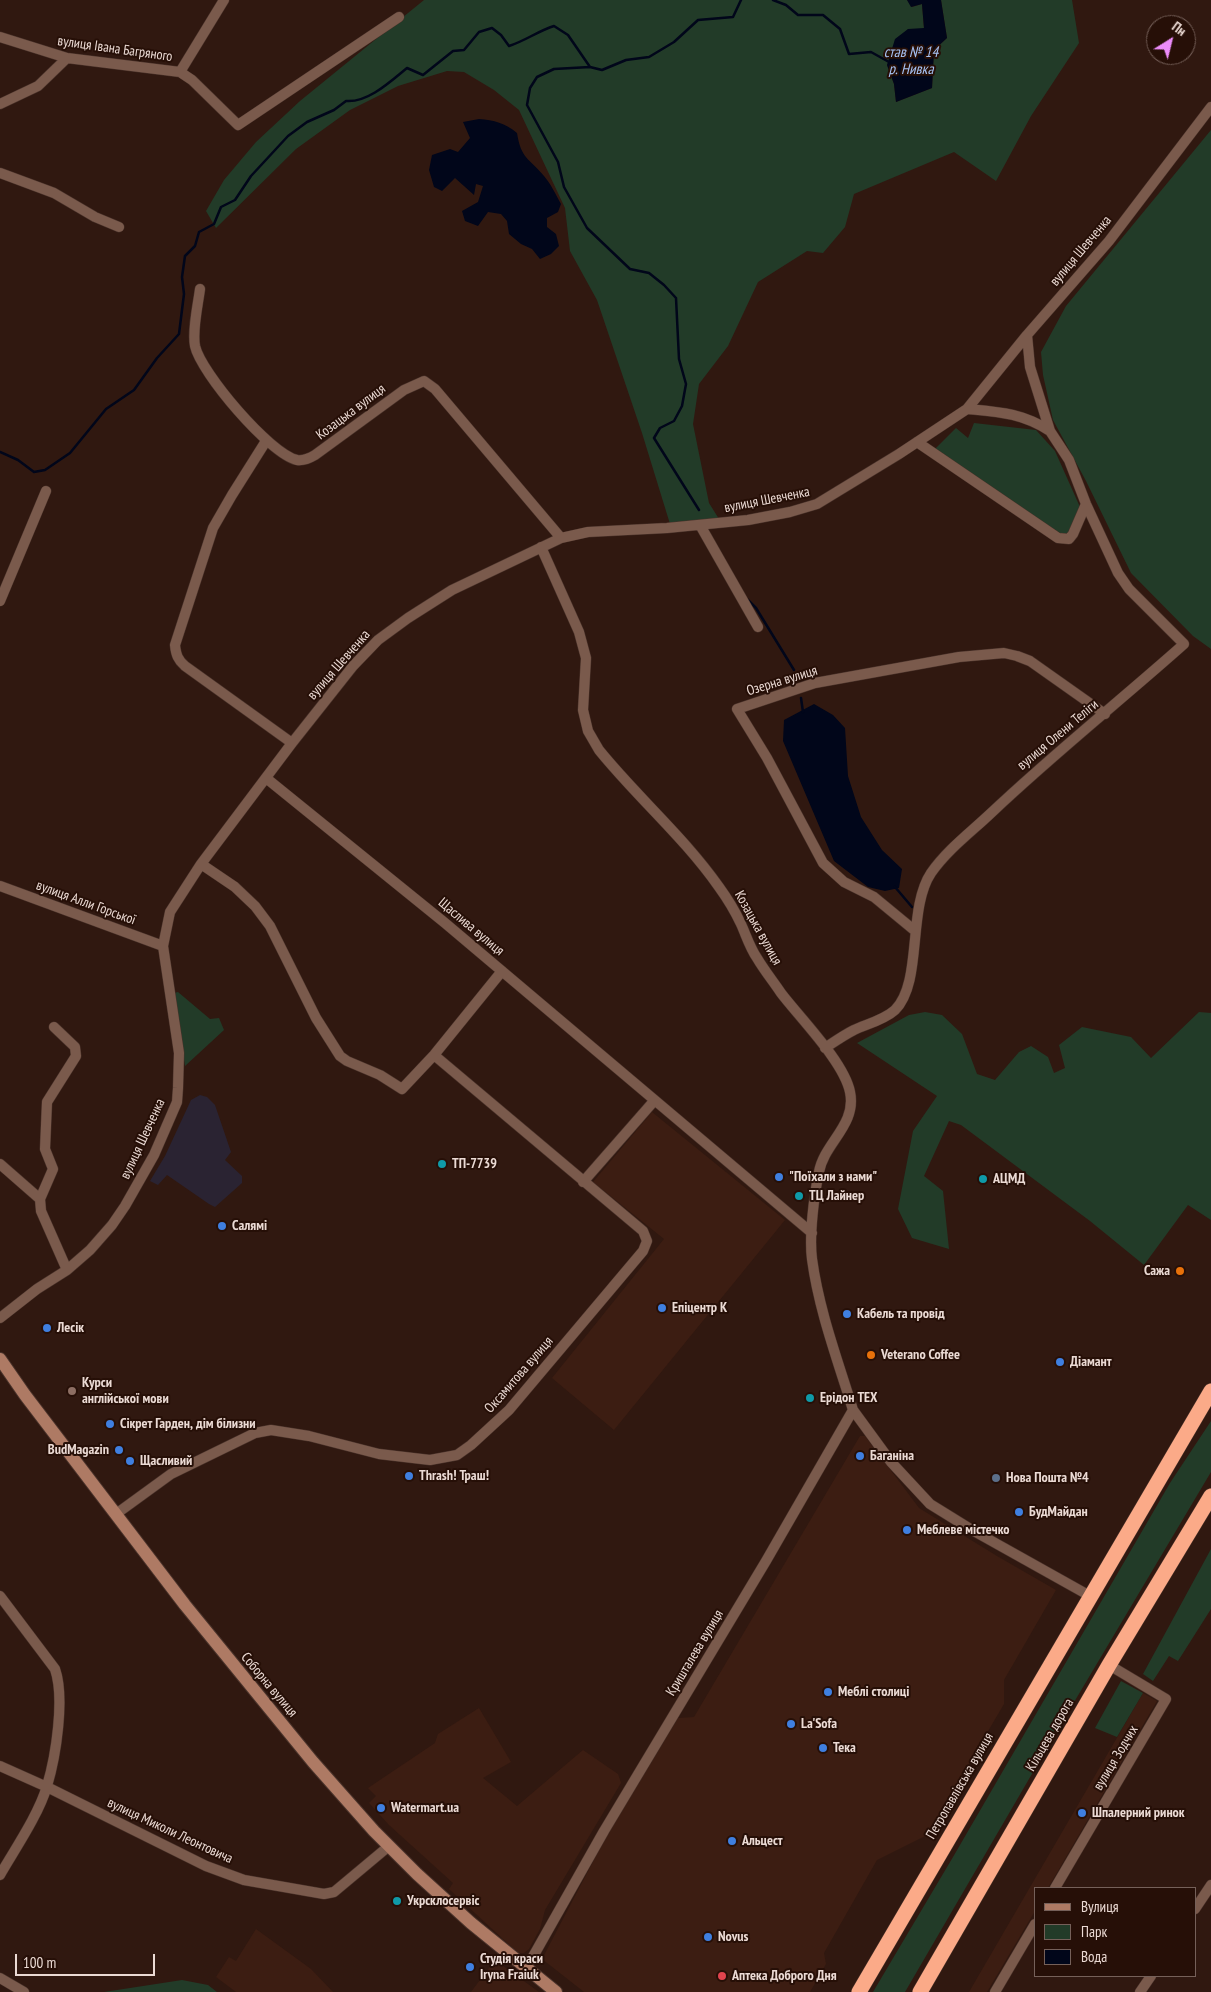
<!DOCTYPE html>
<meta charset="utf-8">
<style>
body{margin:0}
#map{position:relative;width:1211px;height:1992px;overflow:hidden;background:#301810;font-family:"PT Sans Narrow",sans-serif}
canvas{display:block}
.legend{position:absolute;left:1034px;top:1887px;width:162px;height:90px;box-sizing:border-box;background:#260f07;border:1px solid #756059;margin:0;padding:6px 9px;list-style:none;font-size:15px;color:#ebdad4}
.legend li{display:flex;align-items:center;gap:10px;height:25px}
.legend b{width:25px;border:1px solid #756059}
.north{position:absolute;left:1146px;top:15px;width:50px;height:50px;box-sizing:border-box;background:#260f07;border:1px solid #756059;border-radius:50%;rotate:36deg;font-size:14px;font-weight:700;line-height:20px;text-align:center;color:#ebdad4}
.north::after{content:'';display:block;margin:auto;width:18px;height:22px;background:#ec8cfa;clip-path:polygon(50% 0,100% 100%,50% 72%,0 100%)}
.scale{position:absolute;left:15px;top:1954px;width:140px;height:22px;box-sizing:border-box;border:2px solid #ebdad4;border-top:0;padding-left:6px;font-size:15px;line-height:18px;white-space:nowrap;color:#ebdad4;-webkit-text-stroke:4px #260f07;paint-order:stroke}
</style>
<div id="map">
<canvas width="1211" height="1992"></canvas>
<ul class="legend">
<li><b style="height:6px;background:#ae7a64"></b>Вулиця</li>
<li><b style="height:14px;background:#223b28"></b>Парк</li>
<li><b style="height:14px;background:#01061a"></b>Вода</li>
</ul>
<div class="north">Пн</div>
<div class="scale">100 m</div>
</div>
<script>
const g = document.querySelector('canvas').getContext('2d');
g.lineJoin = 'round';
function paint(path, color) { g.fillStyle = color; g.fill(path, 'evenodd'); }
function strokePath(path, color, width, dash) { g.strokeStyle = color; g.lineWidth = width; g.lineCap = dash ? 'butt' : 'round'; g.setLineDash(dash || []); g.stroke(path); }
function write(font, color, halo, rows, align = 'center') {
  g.font = font + ' "PT Sans Narrow",sans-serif'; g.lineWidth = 4; g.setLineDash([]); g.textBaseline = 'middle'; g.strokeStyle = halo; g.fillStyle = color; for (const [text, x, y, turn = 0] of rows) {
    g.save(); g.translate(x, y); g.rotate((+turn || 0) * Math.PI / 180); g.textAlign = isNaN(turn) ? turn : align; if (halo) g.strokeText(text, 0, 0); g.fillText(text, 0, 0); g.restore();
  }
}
const built = new Path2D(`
 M 652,1112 L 785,1220 L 614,1430 L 552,1378 L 664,1239 L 593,1182 Z
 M 860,1436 L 865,1436 L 919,1508 L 997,1556 L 1056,1590 L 1004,1680 L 1004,1704 L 927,1835 L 877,1860 L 824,1953 L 826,1964 L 810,1992 L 584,1992 L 542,1959 L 607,1835 L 678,1718 L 694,1717 Z
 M 1143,1693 L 1157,1701 L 1048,1888 L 1035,1888 L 1035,1911 L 987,1992 L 969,1992 Z
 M 479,1708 L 511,1762 L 483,1778 L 517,1806 L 583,1750 L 618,1774 L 621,1783 L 545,1910 L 540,1929 L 529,1949 L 524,1953 L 518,1953 L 449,1889 L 453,1883 L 389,1825 L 369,1803 L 376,1796 L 368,1788 L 435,1743 L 438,1734 Z
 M 256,1929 L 311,1969 L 333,1992 L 236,1992 L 216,1977 L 229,1957 L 236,1961 Z
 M 495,1960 L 539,1992 L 471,1992 Z`);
const education = new Path2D(`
 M 200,1095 L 207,1097 L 215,1105 L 231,1152 L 225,1160 L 242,1176 L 242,1183 L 215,1207 L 209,1204 L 167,1175 L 158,1185 L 150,1181 L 165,1156 L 191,1100 Z`);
const green = new Path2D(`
 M 424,0 L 907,0 L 912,7 L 922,4 L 924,29 L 908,29 L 887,65 L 894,84 L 896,102 L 932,88 L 934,50 L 947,38 L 941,0 L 1072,0 L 1079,43 L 1031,116 L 996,181 L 954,152 L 854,194 L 845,227 L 823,253 L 807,251 L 758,282 L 728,346 L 699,384 L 693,424 L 709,503 L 719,519 L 670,524 L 642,433 L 597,300 L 570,251 L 565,208 L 519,110 L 494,90 L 464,72 L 447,71 L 398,86 L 350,110 L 296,149 L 216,228 L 206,211 L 224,180 L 256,142 L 300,101 Z
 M 1211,130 L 1211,649 L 1193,636 L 1131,573 L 1086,481 L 1053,420 L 1043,375 L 1041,352 L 1066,306 Z
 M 974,423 L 1036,430 L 1055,451 L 1080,507 L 1070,536 L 1060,533 L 932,452 L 956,428 L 968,438 Z
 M 178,992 L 210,1019 L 219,1018 L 224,1030 L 185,1066 L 174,993 Z
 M 925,1012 L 942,1015 L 962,1034 L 977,1074 L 995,1080 L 1019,1052 L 1031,1046 L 1048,1057 L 1054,1073 L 1065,1068 L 1059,1045 L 1082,1027 L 1131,1037 L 1151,1058 L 1199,1012 L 1211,1013 L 1211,1220 L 1188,1205 L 1144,1265 L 1090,1221 L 961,1125 L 949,1121 L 924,1176 L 943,1191 L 949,1249 L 912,1238 L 898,1209 L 913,1131 L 937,1096 L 857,1043 L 909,1015 Z
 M 1211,1421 L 1211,1472 L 1061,1724 L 905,1992 L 873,1992 L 953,1857 L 1170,1483 Z
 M 1211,1549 L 1211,1609 L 1178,1661 L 1169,1656 L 1153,1681 L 1143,1674 Z
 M 1121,1681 L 1143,1693 L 1117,1737 L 1095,1728 Z
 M 182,1980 L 208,1985 L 217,1992 L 104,1992 Z`);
const water = new Path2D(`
 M 907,0 L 941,0 L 947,38 L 934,50 L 932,88 L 896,102 L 894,84 L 887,65 L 895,39 L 908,29 L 924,28 L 922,4 L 911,7 Z
 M 479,119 C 494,120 505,123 517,133 C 521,159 529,158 544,176 C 551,184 556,195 561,204 L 558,212 L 547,218 L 547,227 L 556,234 L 559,246 L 551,254 L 540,259 L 532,249 L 521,244 L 509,234 L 507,221 L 501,214 L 488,212 L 478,226 L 465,221 L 462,211 L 478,202 L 483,186 L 476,184 L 474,195 L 455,178 L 442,191 L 434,187 L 429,170 L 432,155 L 450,149 L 458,152 L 470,138 L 463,122 Z
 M 814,704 L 833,715 L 845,728 L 848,776 L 861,817 L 882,850 L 902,869 L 899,888 L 885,891 L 868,887 L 834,861 L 783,741 L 784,720 Z`);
const stream = new Path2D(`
 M 773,0 L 786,5 L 798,15 L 823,15 L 840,29 L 849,54 L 871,52 L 889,62
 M 590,67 L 554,69 L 537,77 L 530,88 L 527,105 L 558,162 L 564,187 L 587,228 L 630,269 L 649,273 L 664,285 L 676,298 L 679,359 L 686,384 L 682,406 L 674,421 L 660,428 L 654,438 L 699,510
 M 0,452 L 18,460 L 34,472 L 45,470 L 70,453 L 106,409 L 134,390 L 157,358 L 179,334 L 184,294 L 182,277 L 185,256 L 195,246 L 199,232 L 214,224 L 221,207 L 235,200 L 251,176 L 288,136 L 307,122 L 334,110 L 346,101 C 368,103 391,81 407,68 L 423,75 L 453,51 L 464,50 L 479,32 L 492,28 L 501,35 L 509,46 C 525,41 538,31 554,26 L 568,35 L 590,67 L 602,70 L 626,60 L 649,57 L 674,42 L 698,20 L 733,17 L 741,0
 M 747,599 L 756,608 L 794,670
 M 801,698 L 803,712
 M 895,887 L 912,907`);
const street = new Path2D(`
 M 0,37 L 67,58 L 180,72 L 192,80 L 238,125 L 399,17
 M 180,72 L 224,0
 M 0,104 L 38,86 L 67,58
 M 0,173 L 54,193 L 95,217 L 119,227
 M 200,289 C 198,305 192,330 195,346 C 201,373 270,454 297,460 C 304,461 310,458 315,455 L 404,390 L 424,381 L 435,389 L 561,538
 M 967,409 C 999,412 1022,413 1050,431
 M 266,441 L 232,495 L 213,528 L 175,645 C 176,655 178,660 185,666 L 292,743
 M 917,442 L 1058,538 L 1069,539 L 1073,534 L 1086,504
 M 700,525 L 758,627
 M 0,601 L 46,491
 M 266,778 L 445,923 L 812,1233
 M 201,864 L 235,887 L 255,906 L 270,926 L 316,1018 L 340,1056 L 347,1061 L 380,1075 L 402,1089 L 434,1055 L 502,971
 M 0,886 L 163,946
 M 914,930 L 874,897 L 844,882 L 823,863 L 767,758 L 737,709 L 815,683 L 959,657 L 1004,653 L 1017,656 L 1030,661 L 1105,714
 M 825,1048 C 834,1042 844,1035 854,1030 C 867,1024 884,1020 895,1010 C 923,982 907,909 931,873 C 947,850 971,832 990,814 C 1052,755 1120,701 1184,644 L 1129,589 L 1118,573 L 1086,504 L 1069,460 L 1050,431 L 1030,367 L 1027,335
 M 0,1164 L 40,1199 L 41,1211 L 67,1270
 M 583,1182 L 654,1101
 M 40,1199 L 53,1169 L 45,1149 L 47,1102 L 76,1056 L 75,1047 L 54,1027
 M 0,1318 L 37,1289 L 67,1270 L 90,1250 L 112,1225 L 125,1206 L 154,1155 L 177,1102 L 178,1088 L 179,1053 L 163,946 L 170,912 L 201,864 L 292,743 L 353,666 L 378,640 L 408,618 L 452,590 L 561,538 L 588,532 L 667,528 L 748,520 L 790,512 L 817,504 L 899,454 L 967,409 L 1027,335 L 1109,241 L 1211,107
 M 853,1410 L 891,1462 L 930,1504 L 972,1530 L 1090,1596
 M 116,1514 L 171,1474 L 255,1433 L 271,1430 L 309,1436 L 379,1454 L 430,1460 L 457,1455 L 471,1445 L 509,1410 L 643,1251 L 647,1241 L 643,1231 L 434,1055
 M 0,1596 L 55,1669 C 65,1698 56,1756 47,1786 C 39,1814 15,1849 0,1875
 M 0,1766 L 47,1787 L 206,1866 L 244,1880 L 324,1894 L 334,1892 L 389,1846
 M 1055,1888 L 1166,1699 L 1109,1665
 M 1195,1909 L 1211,1885
 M 526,1969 L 604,1831 L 766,1561 L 853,1410 C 838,1361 819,1311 812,1259 C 809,1236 814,1195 819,1172 C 824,1143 857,1125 850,1092 C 844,1062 800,1018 781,993 C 773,981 764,970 757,958 C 750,948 746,935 741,924 C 735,911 727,898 719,887 C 684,837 637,797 599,750 L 588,731 L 583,710 L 586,658 L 579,632 L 541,547
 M 0,1978 L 24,1992
 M 995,1992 L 1035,1924
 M 1140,1992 L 1151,1976`);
const secondary = new Path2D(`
 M 0,1359 L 25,1395 L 185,1605 L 313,1762 L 374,1831 L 417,1874 L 471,1923 L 556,1992`);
const highway = new Path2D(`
 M 859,1992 L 1211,1391
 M 920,1992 L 1109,1665 L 1211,1496`);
const markers = [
 [442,1164,5,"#0f9aa8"],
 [779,1177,5,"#3f7fe0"],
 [983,1179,5,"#0f9aa8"],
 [799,1196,5,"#0f9aa8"],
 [222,1226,5,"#3f7fe0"],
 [1180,1271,5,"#e8710a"],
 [662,1308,5,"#3f7fe0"],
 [847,1314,5,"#3f7fe0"],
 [47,1328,5,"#3f7fe0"],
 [871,1355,5,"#e8710a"],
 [1060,1362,5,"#3f7fe0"],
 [72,1391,5,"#8d6e63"],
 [810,1398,5,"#0f9aa8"],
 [110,1424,5,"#3f7fe0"],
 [119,1450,5,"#3f7fe0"],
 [860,1456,5,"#3f7fe0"],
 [130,1461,5,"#3f7fe0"],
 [409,1476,5,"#3f7fe0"],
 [996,1478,5,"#5c6f8a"],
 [1019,1512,5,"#3f7fe0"],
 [907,1530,5,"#3f7fe0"],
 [828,1692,5,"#3f7fe0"],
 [791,1724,5,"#3f7fe0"],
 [823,1748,5,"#3f7fe0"],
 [381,1808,5,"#3f7fe0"],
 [1082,1813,5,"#3f7fe0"],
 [732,1841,5,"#3f7fe0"],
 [397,1901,5,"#0f9aa8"],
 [708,1937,5,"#3f7fe0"],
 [470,1967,5,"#3f7fe0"],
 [722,1976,5,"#e0444e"]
];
const streetNames = [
 ["вулиця Івана Багряного",115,49,8],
 ["вулиця Шевченка",1081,251,-50],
 ["Козацька вулиця",351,412,-37],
 ["вулиця Шевченка",767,500,-11],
 ["вулиця Шевченка",339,665,-49],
 ["Озерна вулиця",782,681,-17],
 ["вулиця Олени Теліги",1058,735,-40],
 ["вулиця Алли Горської",86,903,20],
 ["Щаслива вулиця",471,927,40],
 ["Козацька вулиця",758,928,61],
 ["вулиця Шевченка",143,1139,-65],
 ["Оксамитова вулиця",519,1375,-49],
 ["Кришталева вулиця",695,1653,-59],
 ["Соборна вулиця",269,1685,50],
 ["Кільцева дорога",1050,1735,-60],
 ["вулиця Зодчих",1116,1758,-59],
 ["Петропавлівська вулиця",960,1786,-60],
 ["вулиця Миколи Леонтовича",170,1831,25]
];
const poiNames = [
 ["ТП-7739",452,1164],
 ["\"Поїхали з нами\"",789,1177],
 ["АЦМД",993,1179],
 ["ТЦ Лайнер",809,1196],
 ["Салямі",232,1226],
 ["Сажа",1170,1271,"right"],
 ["Епіцентр К",672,1308],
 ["Кабель та провід",857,1314],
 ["Лесік",57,1328],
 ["Veterano Coffee",881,1355],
 ["Діамант",1070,1362],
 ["Курси",82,1383],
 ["англійської мови",82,1399],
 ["Ерідон ТЕХ",820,1398],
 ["Сікрет Гарден, дім білизни",120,1424],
 ["BudMagazin",109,1450,"right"],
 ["Баганіна",870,1456],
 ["Щасливий",140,1461],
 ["Thrash! Траш!",419,1476],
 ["Нова Пошта №4",1006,1478],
 ["БудМайдан",1029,1512],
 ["Меблеве містечко",917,1530],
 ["Меблі столиці",838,1692],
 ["La'Sofa",801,1724],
 ["Тека",833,1748],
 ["Watermart.ua",391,1808],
 ["Шпалерний ринок",1092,1813],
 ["Альцест",742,1841],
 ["Укрсклосервіс",407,1901],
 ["Novus",718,1937],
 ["Студія краси",480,1959],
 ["Iryna Fraiuk",480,1975],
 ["Аптека Доброго Дня",732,1976]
];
const waterNames = [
 ["став № 14",911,53],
 ["р. Нивка",911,70]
];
paint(built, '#3c1d12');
paint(education, '#2a2332');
paint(green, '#223b28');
paint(water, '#01061a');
strokePath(stream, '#01061a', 2.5);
strokePath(street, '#4a332b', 11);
strokePath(secondary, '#4a332b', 14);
strokePath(highway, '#4a332b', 16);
strokePath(street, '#7a5a4c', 10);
strokePath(secondary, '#ae7a64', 12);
strokePath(highway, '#fbaa88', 15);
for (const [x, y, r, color] of markers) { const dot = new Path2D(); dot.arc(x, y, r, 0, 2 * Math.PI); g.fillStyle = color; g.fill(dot); strokePath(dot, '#260f07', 2); }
write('14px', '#ebdad4', '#260f07', streetNames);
write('bold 14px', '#ebdad4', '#260f07', poiNames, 'left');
write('italic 15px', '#a6c2f4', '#260f07', waterNames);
</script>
